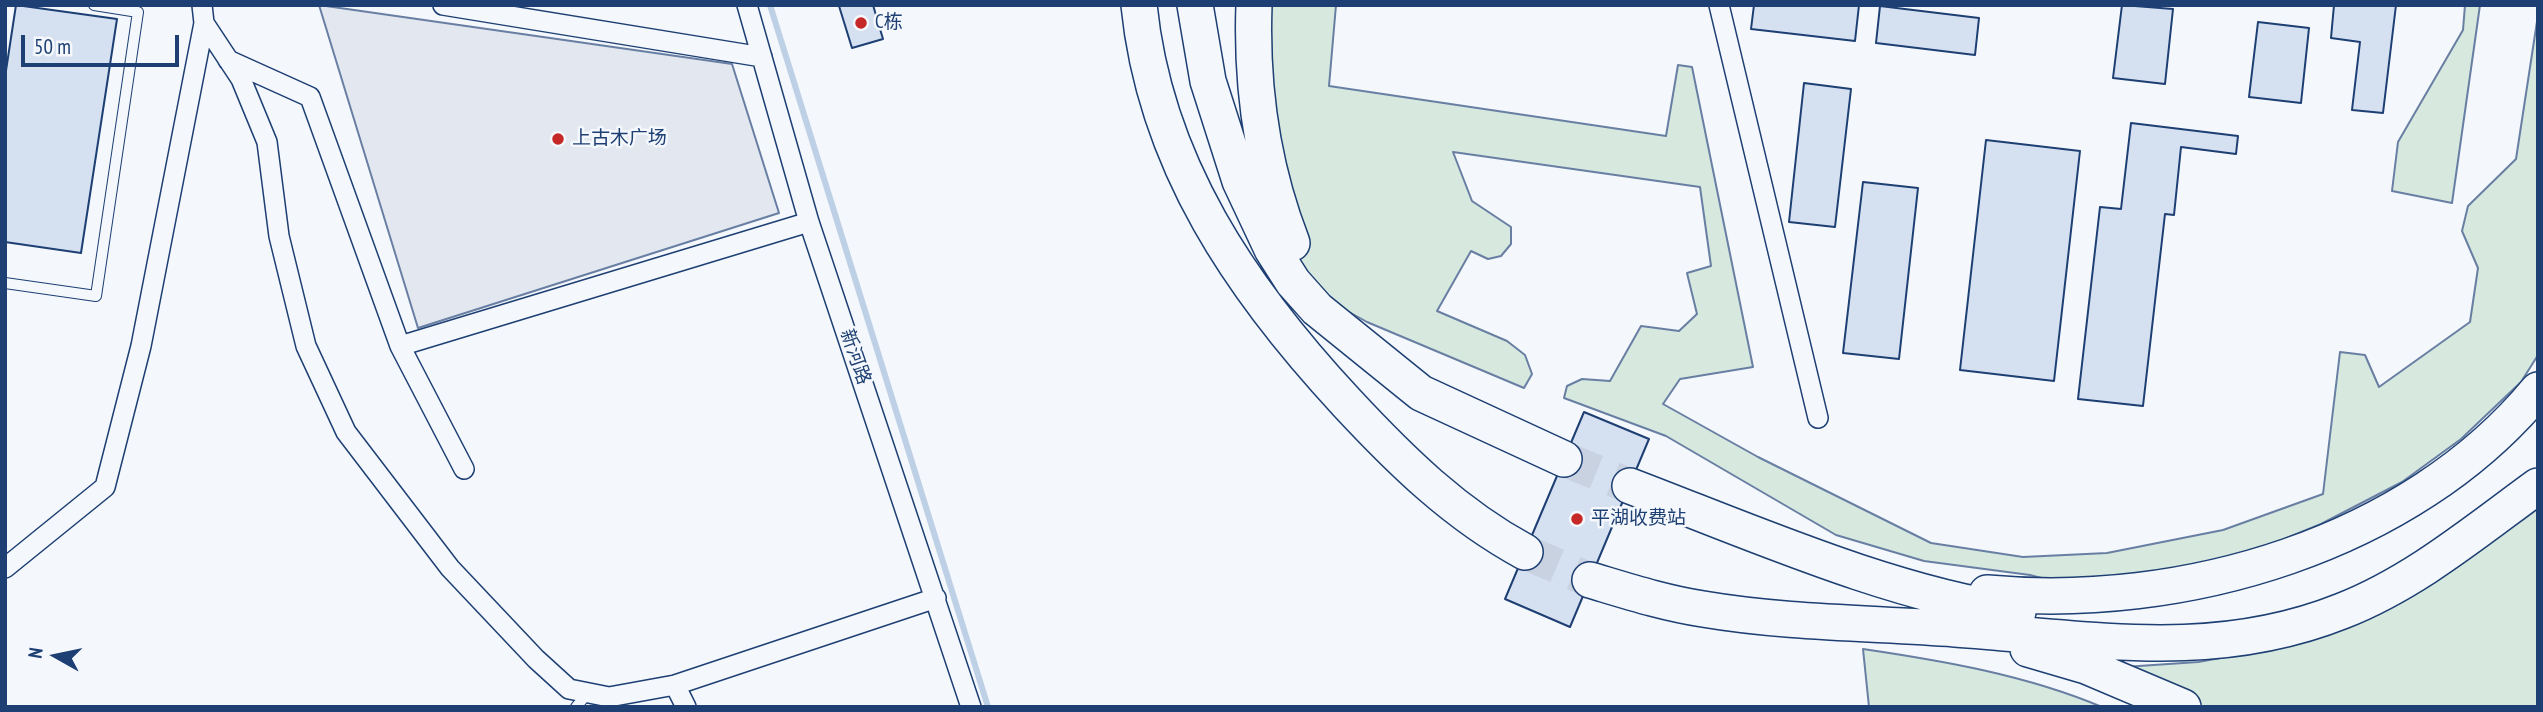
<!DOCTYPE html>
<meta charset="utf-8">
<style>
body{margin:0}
#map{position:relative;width:2543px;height:712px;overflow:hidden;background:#f4f7fb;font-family:"PT Sans Narrow",sans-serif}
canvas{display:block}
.frame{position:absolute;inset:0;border:7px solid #1d3f73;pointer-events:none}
.north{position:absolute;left:21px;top:621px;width:70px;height:70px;-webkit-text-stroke:5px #f4f7fb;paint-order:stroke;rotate:279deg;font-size:19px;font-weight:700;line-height:28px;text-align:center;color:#1d3f73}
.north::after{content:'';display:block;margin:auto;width:24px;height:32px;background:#1d3f73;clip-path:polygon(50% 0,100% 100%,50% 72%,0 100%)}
.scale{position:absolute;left:21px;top:35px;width:158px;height:32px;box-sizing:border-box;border:4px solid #1d3f73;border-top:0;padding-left:9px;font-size:21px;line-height:24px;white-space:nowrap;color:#1d3f73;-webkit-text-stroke:5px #f4f7fb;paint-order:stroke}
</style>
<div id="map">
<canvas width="2543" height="712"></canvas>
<div class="frame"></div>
<div class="north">N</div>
<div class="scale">50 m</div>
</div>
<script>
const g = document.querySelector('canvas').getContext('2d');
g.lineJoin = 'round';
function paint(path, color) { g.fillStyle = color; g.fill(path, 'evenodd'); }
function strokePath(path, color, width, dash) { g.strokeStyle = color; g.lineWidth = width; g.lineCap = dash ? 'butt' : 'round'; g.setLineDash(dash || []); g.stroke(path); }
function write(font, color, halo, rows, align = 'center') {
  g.font = font + ' "PT Sans Narrow","Noto Sans SC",sans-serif'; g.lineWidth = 5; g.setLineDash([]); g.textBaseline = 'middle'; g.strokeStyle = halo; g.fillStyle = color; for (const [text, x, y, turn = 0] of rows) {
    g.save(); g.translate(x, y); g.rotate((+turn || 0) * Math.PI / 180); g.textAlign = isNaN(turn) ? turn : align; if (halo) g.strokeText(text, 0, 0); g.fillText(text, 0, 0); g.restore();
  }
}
const green = new Path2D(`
 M 1248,5 L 1336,5 L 1329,86 L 1666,136 L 1678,65 L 1692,67 L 1753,367 L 1680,379 L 1663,404 L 1758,457 L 1931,543 L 2023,557 L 2107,553 L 2223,530 L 2323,494 L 2340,352 L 2365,355 L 2379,387 L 2470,322 L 2478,268 L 2462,231 L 2468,206 L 2516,159 L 2538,15 L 2538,355 L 2521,382 L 2461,439 L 2402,482 L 2321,524 L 2243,556 L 2165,572 L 2060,583 L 2030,575 L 1924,561 L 1836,535 L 1666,436 L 1564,398 L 1567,386 L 1582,379 L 1610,381 L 1641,326 L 1679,331 L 1697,314 L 1687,273 L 1711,266 L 1700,187 L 1453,152 L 1472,201 L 1511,227 L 1511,244 L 1501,256 L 1488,259 L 1471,251 L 1437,311 L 1507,341 L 1525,355 L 1532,374 L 1524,388 L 1367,322 L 1331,302 L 1304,272 L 1279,230 Z
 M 2465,5 L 2480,5 L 2452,203 L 2392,191 L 2398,142 L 2463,30 Z
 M 2538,493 L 2538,707 L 2184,707 L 2124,667 L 2198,662 L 2271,649 Z
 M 1863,649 C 1944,661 2026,675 2102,707 L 1869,707 Z`);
const parking = new Path2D(`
 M 319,5 L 732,64 L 779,213 L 418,328 Z`);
const stream = new Path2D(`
 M 770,5 L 988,707`);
const building = new Path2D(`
 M 16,5 L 117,19 L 81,253 L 5,242 L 5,77 Z
 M 873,5 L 883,39 L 852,48 L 839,6 Z
 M 1754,5 L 1859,5 L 1855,41 L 1751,29 Z
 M 2122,5 L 2173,9 L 2165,84 L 2113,78 Z
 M 2334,5 L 2396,5 L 2383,113 L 2352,110 L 2360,42 L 2331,38 Z
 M 1880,6 L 1979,18 L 1975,55 L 1876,43 Z
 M 2258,22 L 2309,28 L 2301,103 L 2249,97 Z
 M 1804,83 L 1851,89 L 1835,227 L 1789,222 Z
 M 2131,123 L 2238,136 L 2236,154 L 2181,147 L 2174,215 L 2165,214 L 2143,406 L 2078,399 L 2100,207 L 2121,209 Z
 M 1986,140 L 2080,151 L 2054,381 L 1960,370 Z
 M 1863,182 L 1918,188 L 1899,359 L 1843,353 Z
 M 1584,412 L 1649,439 L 1570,627 L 1505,599 Z`);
const highwayTunnel = new Path2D(`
 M 1564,459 L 1630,486
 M 1525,552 L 1590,580`);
const lane = new Path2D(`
 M 5,283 L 96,296 L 138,12 L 94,5
 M 576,707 L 588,693`);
const street = new Path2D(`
 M 443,5 L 762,57
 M 747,5 L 809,222 L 971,707
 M 1719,5 L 1818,418
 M 204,23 L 241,79 L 267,142 L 279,236 L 306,346 L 346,432 L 450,568 L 536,659 L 569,689 L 609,697 L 675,685 L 936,598
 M 228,60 L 310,97 L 400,346 L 809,222
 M 400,346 L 464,469
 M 5,568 L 105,487 L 141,346 L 204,23 L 202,5
 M 675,685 L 686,707`);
const highway = new Path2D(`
 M 1139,5 C 1155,164 1242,290 1347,403 C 1401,461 1455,514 1525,552
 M 1195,5 L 1208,81 L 1240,181 L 1272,249 L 1293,282 L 1317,309 L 1421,393 L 1564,459
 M 1254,5 C 1251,87 1262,166 1292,243
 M 1630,486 C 1751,532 1891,594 2018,612
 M 1590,580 C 1627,591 1664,603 1703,609 C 1785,623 1872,623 1955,629 C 2089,638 2212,663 2342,611 C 2414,583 2476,531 2538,486
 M 1987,593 C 2183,611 2410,545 2538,390
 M 2028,649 L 2086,666 L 2183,707`);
const markers = [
 [861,23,7,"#c62828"],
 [558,139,7,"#c62828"],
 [1577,519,7,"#c62828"]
];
const poiNames = [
 ["C栋",875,23],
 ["上古木广场",572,139],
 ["平湖收费站",1591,519]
];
const streetNames = [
 ["新河路",855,357,71]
];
paint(green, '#d7e8df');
strokePath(green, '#687fa3', 2);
paint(parking, '#e3e8f0');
strokePath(parking, '#687fa3', 2);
strokePath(stream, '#bed0e5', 6);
paint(building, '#d5e0f0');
strokePath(building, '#1d3f73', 2);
strokePath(highwayTunnel, '#c9d2e0', 35, [35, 18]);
strokePath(lane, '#1d3f73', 12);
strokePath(street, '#1d3f73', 22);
strokePath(highway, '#1d3f73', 38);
strokePath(lane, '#f4f7fb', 10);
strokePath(street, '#f4f7fb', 19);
strokePath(highway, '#f4f7fb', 35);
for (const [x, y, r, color] of markers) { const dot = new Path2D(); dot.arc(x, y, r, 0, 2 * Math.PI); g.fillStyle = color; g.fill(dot); strokePath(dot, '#f4f7fb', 2.5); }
write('19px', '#1d3f73', '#f4f7fb', poiNames, 'left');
write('19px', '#1d3f73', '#f4f7fb', streetNames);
</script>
